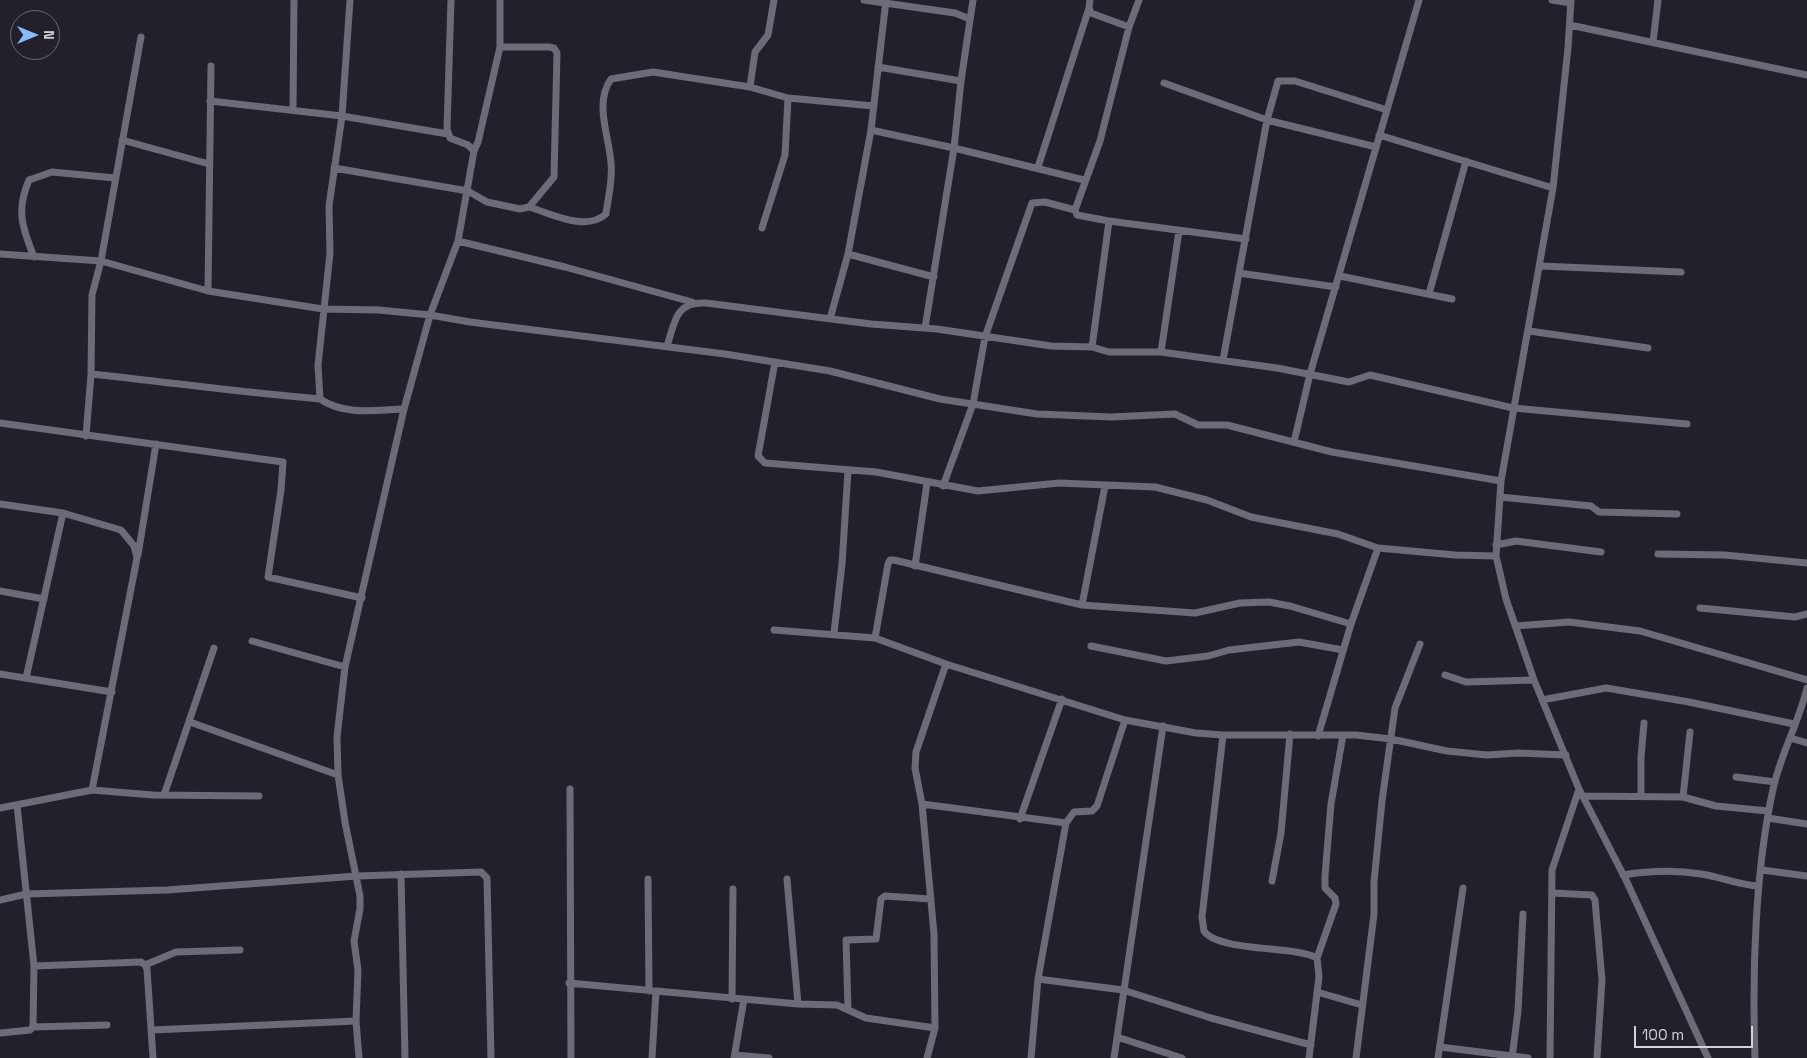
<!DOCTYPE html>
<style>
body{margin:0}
#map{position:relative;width:1807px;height:1058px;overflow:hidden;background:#24202b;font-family:"Space Grotesk",sans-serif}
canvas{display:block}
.north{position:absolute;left:10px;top:10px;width:50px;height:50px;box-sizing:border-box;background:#24202b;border:1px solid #6a6771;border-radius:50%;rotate:90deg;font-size:14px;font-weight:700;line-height:20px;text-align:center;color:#d4d1d9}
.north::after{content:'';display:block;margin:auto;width:18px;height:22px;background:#88bafc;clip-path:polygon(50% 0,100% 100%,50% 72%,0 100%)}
.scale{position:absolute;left:1634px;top:1026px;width:119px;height:22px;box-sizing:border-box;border:2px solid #d4d1d9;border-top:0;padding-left:6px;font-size:15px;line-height:18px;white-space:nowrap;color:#d4d1d9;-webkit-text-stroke:4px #24202b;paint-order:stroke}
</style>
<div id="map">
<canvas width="1807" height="1058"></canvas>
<div class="north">N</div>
<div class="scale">100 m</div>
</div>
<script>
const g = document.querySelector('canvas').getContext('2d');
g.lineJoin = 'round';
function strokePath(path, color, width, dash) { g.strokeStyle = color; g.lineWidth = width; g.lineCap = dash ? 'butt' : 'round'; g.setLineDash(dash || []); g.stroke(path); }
const minor = new Path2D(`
 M 350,0 L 342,116 L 329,206 L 330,253 L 318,365 L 320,399 C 345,416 376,410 404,409
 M 451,0 L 447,129 L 450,138 L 468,145 L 474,151 L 458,241
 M 864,0 L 955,13 L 970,19
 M 973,0 L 961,81 L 954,148 L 1084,180
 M 1090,0 L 1089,8 L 1091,13 L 1129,27
 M 1552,0 L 1571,3
 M 1571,0 L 1568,48 L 1553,188 L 1501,481 L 1496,556 L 1506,599 L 1534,680 L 1579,789 L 1626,880 L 1708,1058
 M 1570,25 L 1807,75
 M 1653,42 L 1658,0
 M 878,67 L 961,81
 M 1164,83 L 1267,120 L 1376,147
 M 750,87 L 755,52 L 768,35 L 774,0
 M 210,101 L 342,116 L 448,134
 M 293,110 L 294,0
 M 871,130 L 954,148 L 925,328
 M 1379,135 L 1553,188
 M 122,140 L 209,164
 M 474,151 L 478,142 L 500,47 L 500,0
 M 1038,167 L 1089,8
 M 334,168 L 468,191 L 487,202 L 520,209 L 529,207 L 554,177 L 557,53 L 554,48 L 549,47 L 500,47
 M 529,207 C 552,214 586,232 606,214 C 608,198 613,179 611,163 C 609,136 594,103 611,79 L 653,72 L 750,87 L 788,98 L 874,106
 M 1109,221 L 1246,239
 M 762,228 L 785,155 L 788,98
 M 0,254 L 101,261 L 208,291 L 323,309 L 379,310 L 430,315 L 470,322 L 725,354 L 830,371 L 940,399 L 1037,414 L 1111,417 L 1175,414 L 1198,425 L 1227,425 L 1332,452 L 1501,481
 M 848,254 L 934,277
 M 34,257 C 22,227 16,210 29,180 L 52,172 L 115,178
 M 1541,266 L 1681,272
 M 1239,273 L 1336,287
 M 1340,276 L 1452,299
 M 208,291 L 211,66
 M 1429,294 L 1466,161
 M 830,319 L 848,254 L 871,130 L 886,0
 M 1529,331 L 1648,348
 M 667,346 C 675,322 675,301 706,303 L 871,324 L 937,329 L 1051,346 L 1092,347 L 1109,352 L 1161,352 L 1277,368 L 1349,382 L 1370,375 L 1513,408 L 1687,424
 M 1092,347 L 1109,221 L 1077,215 L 1075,210 L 1100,141 L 1129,27 L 1139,0
 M 1161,352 L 1179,231
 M 1223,360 L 1267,120 L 1278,81 L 1295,81 L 1387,110
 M 775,362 L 758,456 L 765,463 L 876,472 L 978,491 L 1059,483 L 1155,487 L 1207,500 L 1251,517 L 1338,534 L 1378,548 L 1455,555 L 1496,556
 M 91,374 C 168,382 244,393 320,399
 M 0,423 L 283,462 L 281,490 L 268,577 L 362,598
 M 86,436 L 91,374 L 92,295 L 101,261 L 141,37
 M 1294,442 L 1310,374 L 1419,0
 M 943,486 L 973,404 L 985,337 L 1032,203 L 1045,202 L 1075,210
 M 1500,497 L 1591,506 L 1599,512 L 1677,514
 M 0,504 L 63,513 L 121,530 L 134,546 L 137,558 L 92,790
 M 1496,545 L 1516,541 L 1601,552
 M 1658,554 L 1725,555 L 1807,563
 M 138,555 L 156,444
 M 915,566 L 927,483
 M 0,591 L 44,599
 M 1082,605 L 1105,486
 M 1700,608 L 1795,617 L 1807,614
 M 1515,626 L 1569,622 L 1640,631 L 1807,680
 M 774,630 L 875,638 L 946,664 L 1125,720 L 1196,733 L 1223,735 L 1356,735 L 1391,739 L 1447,751 L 1487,755 L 1518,753 L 1566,755
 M 834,633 L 842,564 L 848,471
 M 875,638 L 888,564 L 890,560 L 894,560 L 1082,605 L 1195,613 L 1240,603 L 1269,602 L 1290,606 L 1351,624
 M 252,641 L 345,667
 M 1091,646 L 1166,661 L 1208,656 L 1229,650 L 1299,642 L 1343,650
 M 0,674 L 112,692
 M 1445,675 L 1466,682 L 1534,680
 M 26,678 L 63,513
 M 1542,700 L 1606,688 L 1689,702 L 1794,724
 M 190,722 L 338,775
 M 1223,735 L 1202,917 L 1204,931 C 1218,952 1298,946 1317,958
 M 1318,736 L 1351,624 L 1378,548
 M 1790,738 L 1807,743
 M 1736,777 L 1775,782
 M 570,789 L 571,1058
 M 164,795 L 214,648
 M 1582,796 L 1683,797 L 1716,806 L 1768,811
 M 1641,796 L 1641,757 L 1644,723
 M 1683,797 L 1690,732
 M 922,804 L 1066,823
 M 17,805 L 34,966 L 33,1027
 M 0,808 L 92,790 L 153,795 L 259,796
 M 1768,818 L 1807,824
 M 1020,819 L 1062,699
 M 1762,870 L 1807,876
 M 401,874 L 405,1058
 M 1623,875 C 1648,871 1676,870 1701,874 C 1721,877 1739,885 1759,886
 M 648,879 L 649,991
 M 787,879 L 798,1004
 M 1272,881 L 1281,833 L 1290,734
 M 1552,893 L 1592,895 L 1595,900 L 1602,980 L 1597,1058
 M 0,900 L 26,894 L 167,890 L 357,876 L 481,872 L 487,878 L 491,1058
 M 145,965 L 147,969 L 153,1058
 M 34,966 L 141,962 L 145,965 L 176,952 L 240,950
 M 1038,979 L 1123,990 L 1211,1018 L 1311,1045
 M 569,983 L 798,1004 L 837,1005 L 866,1018 L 935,1028
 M 1317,992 L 1362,1005
 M 732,999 L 733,889
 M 848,1009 L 846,940 L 876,939 L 881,899 L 885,896 L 931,899
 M 152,1030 L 356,1021
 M 0,1033 L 30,1030 L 33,1027 L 107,1025
 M 1117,1037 L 1182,1058
 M 1440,1047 L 1528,1058
 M 735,1055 L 769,1058
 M 359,1058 L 356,1021 L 358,970 L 354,941 L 360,909 L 360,896 L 345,822 L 338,775 L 337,737 L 345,667 L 404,409 L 430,315 L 458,241 L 565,267 L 692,302
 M 652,1058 L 656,991
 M 734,1058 L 744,999
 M 927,1058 L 935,1028 L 934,934 L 922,804 L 915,768 L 916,752 L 946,664
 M 1031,1058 L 1038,979 L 1066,823 L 1074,812 L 1092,811 L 1097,806 L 1125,720
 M 1114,1058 L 1163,726
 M 1309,1058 L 1319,977 L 1317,958 L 1336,904 L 1335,898 L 1325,888 L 1325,876 L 1331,804 L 1343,735
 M 1356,1058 L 1374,914 L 1374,882 L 1382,801 L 1395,708 L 1420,644
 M 1438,1058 L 1463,888
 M 1512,1058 L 1518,1011 L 1523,914
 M 1550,1058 L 1552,870 L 1579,789
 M 1755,1058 C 1752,973 1755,868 1774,785 C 1782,752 1799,721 1807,688`);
strokePath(minor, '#6f6a77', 7);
</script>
